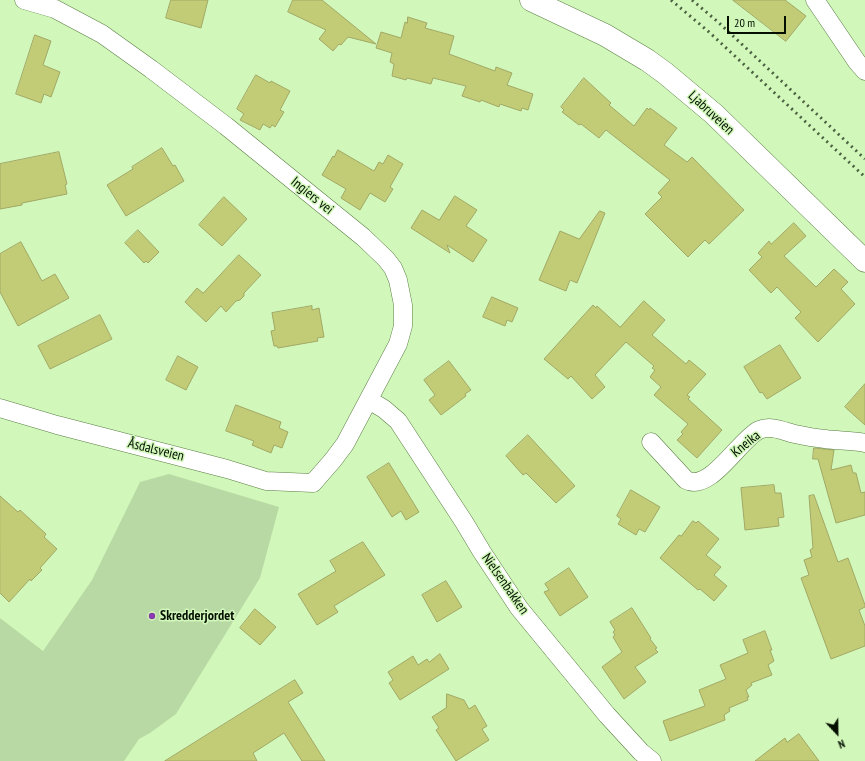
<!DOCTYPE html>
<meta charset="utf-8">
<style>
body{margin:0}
#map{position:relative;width:865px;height:761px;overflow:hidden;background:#d1f8ba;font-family:"PT Sans Narrow",sans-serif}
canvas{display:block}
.north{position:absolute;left:817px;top:713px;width:40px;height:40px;-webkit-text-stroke:3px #d1f8ba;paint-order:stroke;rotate:158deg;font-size:11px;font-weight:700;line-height:16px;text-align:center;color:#040f00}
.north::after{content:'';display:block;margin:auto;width:14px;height:18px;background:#040f00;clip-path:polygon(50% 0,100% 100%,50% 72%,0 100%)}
.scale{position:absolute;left:727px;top:16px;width:59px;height:18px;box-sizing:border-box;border:2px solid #040f00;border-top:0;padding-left:5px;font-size:12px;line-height:14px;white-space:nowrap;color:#040f00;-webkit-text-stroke:3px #d1f8ba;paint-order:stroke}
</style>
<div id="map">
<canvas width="865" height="761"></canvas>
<div class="north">N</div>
<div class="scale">20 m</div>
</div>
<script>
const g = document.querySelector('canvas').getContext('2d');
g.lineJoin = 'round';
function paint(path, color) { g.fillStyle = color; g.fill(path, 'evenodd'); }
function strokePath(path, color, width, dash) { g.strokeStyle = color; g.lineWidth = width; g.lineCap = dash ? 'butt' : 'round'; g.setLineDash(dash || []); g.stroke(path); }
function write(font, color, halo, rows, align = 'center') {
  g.font = font + ' "PT Sans Narrow",sans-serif'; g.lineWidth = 3; g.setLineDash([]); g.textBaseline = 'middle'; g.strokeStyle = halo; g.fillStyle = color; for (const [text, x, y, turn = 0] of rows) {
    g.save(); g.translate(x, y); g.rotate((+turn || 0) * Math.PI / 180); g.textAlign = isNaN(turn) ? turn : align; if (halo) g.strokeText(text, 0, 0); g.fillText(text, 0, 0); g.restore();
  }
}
const green = new Path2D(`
 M 169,474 L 279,507 L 260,578 L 176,714 L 150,733 L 139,739 L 124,761 L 0,761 L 0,618 L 43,651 L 92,580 L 140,482 Z`);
const building = new Path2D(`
 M 171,0 L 208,0 L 201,28 L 166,18 Z
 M 293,0 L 322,0 L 376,44 L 348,37 L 341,45 L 339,44 L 333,51 L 319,39 L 326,30 L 288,12 Z
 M 733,0 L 785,0 L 806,16 L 786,41 Z
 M 408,17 L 427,23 L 425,28 L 454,36 L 449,54 L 495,71 L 496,67 L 512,73 L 507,85 L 533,94 L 528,110 L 522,108 L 521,111 L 500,104 L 499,107 L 481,100 L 480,102 L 462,96 L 466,86 L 433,78 L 431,84 L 407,78 L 406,80 L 392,76 L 394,64 L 390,62 L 392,53 L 376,48 L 381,32 L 401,38 L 405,22 L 407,23 Z
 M 35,35 L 51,41 L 43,65 L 60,72 L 51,97 L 44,94 L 41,103 L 16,94 Z
 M 256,75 L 270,83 L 271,81 L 290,91 L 280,110 L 284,112 L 275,127 L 272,125 L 270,128 L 263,124 L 260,130 L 240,120 L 244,114 L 237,109 Z
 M 584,78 L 611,103 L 609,105 L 634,126 L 647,108 L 649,110 L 650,108 L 677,128 L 664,145 L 687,162 L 692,157 L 744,210 L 709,244 L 705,240 L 688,257 L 645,214 L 662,197 L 658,193 L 670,180 L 606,130 L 599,138 L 581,124 L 579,125 L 562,112 L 564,110 L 561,107 Z
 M 162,148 L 173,166 L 175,165 L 184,181 L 126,216 L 107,185 L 133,169 L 132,167 Z
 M 338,150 L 374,171 L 379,162 L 383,164 L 388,155 L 403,164 L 390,187 L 393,189 L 385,202 L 370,193 L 360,210 L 341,198 L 346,189 L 322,175 L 333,156 L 334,157 Z
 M 59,152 L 67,184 L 65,185 L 67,194 L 22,203 L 22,205 L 0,209 L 0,164 Z
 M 455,196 L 477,210 L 466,226 L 487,240 L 473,262 L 447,245 L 450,253 L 411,228 L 422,210 L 439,220 Z
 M 224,197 L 247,219 L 222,246 L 199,225 Z
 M 600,211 L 605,213 L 577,283 L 570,280 L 566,291 L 539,280 L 560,231 L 579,239 Z
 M 794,223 L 806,236 L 784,256 L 816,287 L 834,269 L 848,282 L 841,289 L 855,304 L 818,342 L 795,318 L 801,312 L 777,287 L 771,293 L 749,270 L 762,257 L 758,253 L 769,241 L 771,244 Z
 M 138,230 L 159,252 L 148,263 L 146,261 L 144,263 L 125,243 Z
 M 21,242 L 42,281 L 55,274 L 69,298 L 18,326 L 0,292 L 0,254 Z
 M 239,255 L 261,275 L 244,293 L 244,296 L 240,300 L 236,301 L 226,312 L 221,306 L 206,322 L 185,302 L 197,288 L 203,293 Z
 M 492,297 L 518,308 L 512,322 L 507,320 L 505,326 L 483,317 Z
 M 644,301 L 665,320 L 652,335 L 686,364 L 689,360 L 706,374 L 687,395 L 690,397 L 688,399 L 722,430 L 697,458 L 677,440 L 683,434 L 681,432 L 688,424 L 654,395 L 661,387 L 650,377 L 655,370 L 652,368 L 654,366 L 626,342 L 595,375 L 605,387 L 592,399 L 571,376 L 568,379 L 544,359 L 593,305 L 596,308 L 597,306 L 620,327 Z
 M 312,306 L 312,310 L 319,308 L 324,337 L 317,338 L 318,341 L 278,348 L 277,346 L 274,346 L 271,331 L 275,330 L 272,313 Z
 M 100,315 L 112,339 L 50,369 L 38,346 Z
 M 780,345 L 801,378 L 767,399 L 762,392 L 760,393 L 744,367 Z
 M 178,356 L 198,367 L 186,390 L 166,380 Z
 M 449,361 L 471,390 L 465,394 L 466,396 L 441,415 L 429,400 L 435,395 L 424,380 Z
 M 865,384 L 865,425 L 845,407 Z
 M 236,405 L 281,422 L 279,428 L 288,432 L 282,448 L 274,445 L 271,453 L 252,445 L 254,441 L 226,431 Z
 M 528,435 L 575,486 L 556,503 L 526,473 L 523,475 L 506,456 Z
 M 814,448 L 834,450 L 831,470 L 851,465 L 853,473 L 856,473 L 861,493 L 865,492 L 865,515 L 836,523 L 818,459 L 813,459 Z
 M 389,463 L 419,512 L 406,520 L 401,511 L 392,517 L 367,477 Z
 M 774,485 L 775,493 L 781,493 L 784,517 L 778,518 L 779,526 L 745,530 L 741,488 Z
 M 631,490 L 660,507 L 645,532 L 639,529 L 636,535 L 618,524 L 621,519 L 617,516 Z
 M 814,495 L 838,562 L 848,558 L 865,605 L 865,607 L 859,610 L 865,626 L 865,646 L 831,659 L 801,578 L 809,575 L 804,560 L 812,557 L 810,550 L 813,548 L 809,496 Z
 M 0,496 L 18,512 L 20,510 L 46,534 L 44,537 L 57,549 L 40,568 L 42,570 L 31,581 L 30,579 L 9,602 L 0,593 Z
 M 693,521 L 696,523 L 698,521 L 719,539 L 706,555 L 721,567 L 714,575 L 727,586 L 714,601 L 700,589 L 698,590 L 660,558 L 679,535 L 681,536 Z
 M 363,542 L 385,575 L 334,606 L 338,612 L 317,625 L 298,594 L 336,571 L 330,561 Z
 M 569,568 L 588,597 L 560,616 L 544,592 L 549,590 L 545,584 Z
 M 446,581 L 462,607 L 437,622 L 422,595 Z
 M 632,608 L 651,638 L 650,639 L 657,648 L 655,649 L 658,652 L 635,667 L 646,682 L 624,699 L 602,667 L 622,652 L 613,637 L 615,635 L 613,632 L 615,630 L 610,622 Z
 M 255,609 L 276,627 L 260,645 L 240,628 Z
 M 765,631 L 772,650 L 770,650 L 774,661 L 768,665 L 772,675 L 751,683 L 752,685 L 746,690 L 749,697 L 747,697 L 748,700 L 729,708 L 730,711 L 724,715 L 725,720 L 670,741 L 663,721 L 705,706 L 699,690 L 726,679 L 720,665 L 748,653 L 743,640 Z
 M 440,654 L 449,669 L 400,700 L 389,683 L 393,680 L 388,672 L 413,656 L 418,665 L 427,659 L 429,662 Z
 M 295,680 L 303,693 L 288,702 L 325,761 L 302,761 L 284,733 L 253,753 L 257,761 L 165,761 Z
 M 447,694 L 464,700 L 469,709 L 475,705 L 487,726 L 482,729 L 489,740 L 456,761 L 436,730 L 439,728 L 432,717 L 446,708 Z
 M 799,734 L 819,761 L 755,761 L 785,738 L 787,742 Z`);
const minor = new Path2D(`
 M 815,0 L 857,62 L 865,71
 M 369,400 L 384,409 L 398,421 L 464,522 L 482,552 L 519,608 L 607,715 L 641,752 L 652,761
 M 0,408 L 57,425 L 227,469 L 266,481 L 313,483 L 333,460 L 345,444 L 398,344 L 403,326 L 403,305 L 398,280 L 393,268 L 386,259 L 363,237 L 226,126 L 151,69 L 102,34 L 55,9 L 24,0
 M 651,442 L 686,480 C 710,493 739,440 759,430 C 771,425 783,431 795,434 C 804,436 815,438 825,439 C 838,441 852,440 865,443`);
const tertiary = new Path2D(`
 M 531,0 L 605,35 L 647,60 L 665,73 L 714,114 L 865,261`);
const rail = new Path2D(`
 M 671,0 L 709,32 L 865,177
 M 692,0 L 718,22 L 865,159`);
const markers = [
 [152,616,4,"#8839aa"]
];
const streetNames = [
 ["Ljabruveien",711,113,43],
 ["Ingiers vei",312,196,39],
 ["Kneika",746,444,-39],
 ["Åsdalsveien",156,450,14],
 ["Nielsenbakken",505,584,55]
];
const poiNames = [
 ["Skredderjordet",160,616]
];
paint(green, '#b8d9a4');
paint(building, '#c2cc76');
strokePath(building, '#a1a865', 1);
strokePath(minor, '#5b7d45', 19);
strokePath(tertiary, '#5b7d45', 23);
strokePath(minor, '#fff', 18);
strokePath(tertiary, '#fff', 22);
strokePath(rail, '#4c6141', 3, [2, 4]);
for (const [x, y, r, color] of markers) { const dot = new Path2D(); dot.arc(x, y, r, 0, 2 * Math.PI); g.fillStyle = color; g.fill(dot); strokePath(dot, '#d1f8ba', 1.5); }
write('14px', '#040f00', '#d1f8ba', streetNames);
write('bold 14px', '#040f00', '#d1f8ba', poiNames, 'left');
</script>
